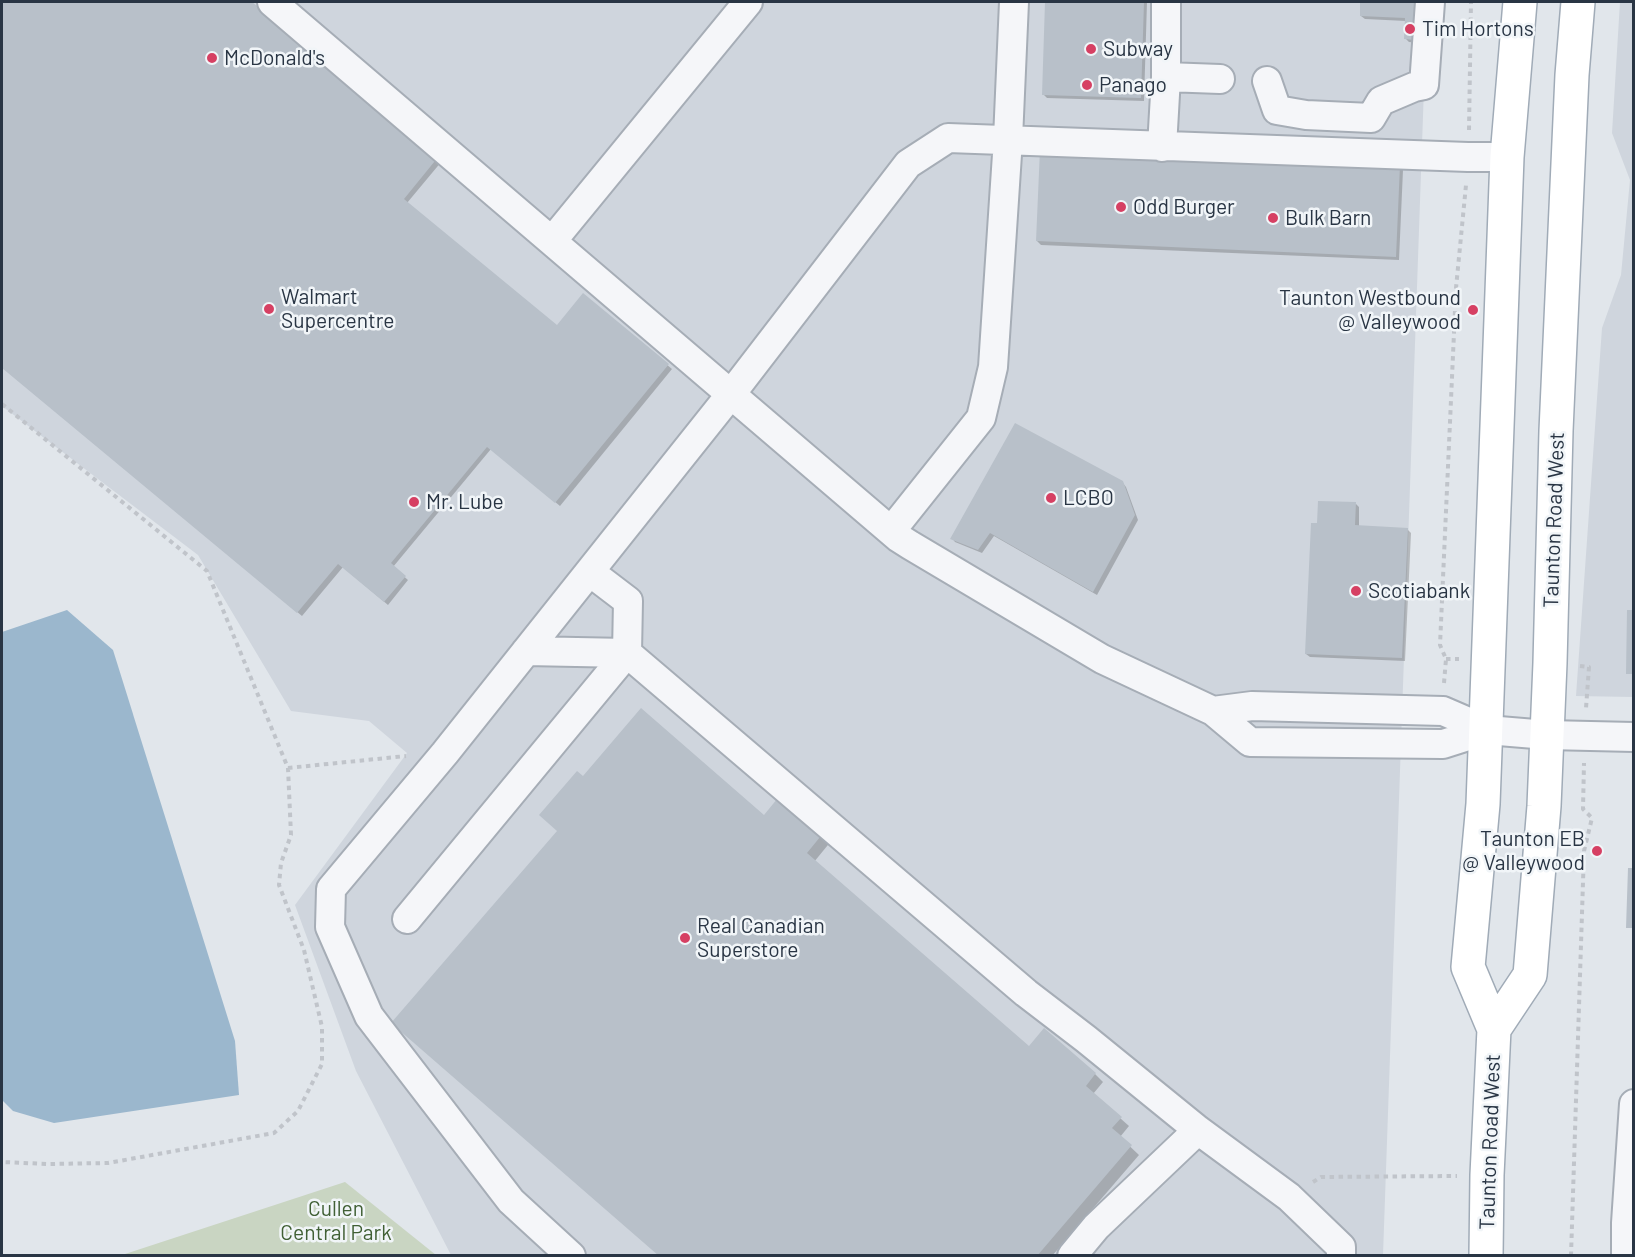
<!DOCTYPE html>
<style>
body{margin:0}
#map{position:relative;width:1635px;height:1257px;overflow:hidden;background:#e1e6eb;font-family:Barlow,sans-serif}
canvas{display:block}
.frame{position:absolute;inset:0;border:3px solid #293544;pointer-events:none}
</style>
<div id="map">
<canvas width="1635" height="1257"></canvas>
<div class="frame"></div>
</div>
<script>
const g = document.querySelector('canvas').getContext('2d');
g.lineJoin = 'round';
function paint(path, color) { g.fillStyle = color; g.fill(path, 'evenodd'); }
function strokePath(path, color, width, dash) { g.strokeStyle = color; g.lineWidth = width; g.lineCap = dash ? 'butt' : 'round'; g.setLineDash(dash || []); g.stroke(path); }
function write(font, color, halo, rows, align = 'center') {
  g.font = font + ' Barlow,sans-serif'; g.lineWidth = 5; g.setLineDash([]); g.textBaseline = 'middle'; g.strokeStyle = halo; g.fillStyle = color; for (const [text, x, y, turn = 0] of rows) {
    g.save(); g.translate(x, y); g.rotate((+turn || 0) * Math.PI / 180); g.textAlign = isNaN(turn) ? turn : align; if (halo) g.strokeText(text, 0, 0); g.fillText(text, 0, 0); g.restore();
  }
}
const built = new Path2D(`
 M 2,2 L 1427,2 L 1383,1255 L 451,1255 L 356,1071 L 295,905 L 407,753 L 369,721 L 291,711 L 198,555 L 2,406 Z
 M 1620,2 L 1633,2 L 1633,697 L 1576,696 L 1602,328 L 1621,275 L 1630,180 L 1612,133 Z`);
const green = new Path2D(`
 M 345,1182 L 436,1255 L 122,1255 Z`);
const water = new Path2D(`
 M 67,610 L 113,650 L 235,1041 L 239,1095 L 54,1123 L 13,1111 L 2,1100 L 2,632 Z`);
const shadow = new Path2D(`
 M 2,2 L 250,2 L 442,161 L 407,203 L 557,327 L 583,295 L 672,369 L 560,506 L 491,449 L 393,567 L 408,580 L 388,605 L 343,567 L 302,616 L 2,367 Z
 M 1046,2 L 1147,2 L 1144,101 L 1047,98 L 1043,94 Z
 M 1362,2 L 1428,2 L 1418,43 L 1409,42 L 1406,39 L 1406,21 L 1365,19 L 1361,16 Z
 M 1400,166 L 1403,170 L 1399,260 L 1041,245 L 1037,241 Z
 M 1122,482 L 1126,487 L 1138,520 L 1097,595 L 994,536 L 982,553 L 955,542 L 952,538 Z
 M 1356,504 L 1359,507 L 1359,527 L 1407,529 L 1411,533 L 1405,661 L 1310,657 L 1306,654 L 1318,524 Z
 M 583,778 L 764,817 L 832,840 L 814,862 L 1029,1048 L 1044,1030 L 1095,1074 L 1103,1082 L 1093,1094 L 1129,1126 L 1120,1137 L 1139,1155 L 1052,1256 L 660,1256 L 559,831 Z`);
const building = new Path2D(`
 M 2,2 L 252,2 L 439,156 L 404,199 L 557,325 L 583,293 L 669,364 L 555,503 L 487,447 L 391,563 L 406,576 L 384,602 L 338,564 L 297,613 L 2,368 Z
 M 1045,2 L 1144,2 L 1141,98 L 1042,95 Z
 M 1360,2 L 1425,2 L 1415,40 L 1404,39 L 1405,18 L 1360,16 Z
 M 1040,149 L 1400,165 L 1396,257 L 1036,241 Z
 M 1015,423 L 1123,481 L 1135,515 L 1093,592 L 990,533 L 978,550 L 950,539 Z
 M 1318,501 L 1356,502 L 1355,525 L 1408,528 L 1402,658 L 1305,654 L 1311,523 L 1317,523 Z
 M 1627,610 L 1634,610 L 1634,674 L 1626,674 Z
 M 641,708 L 764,815 L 782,793 L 825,831 L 807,853 L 1029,1046 L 1044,1028 L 1096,1073 L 1086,1086 L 1122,1117 L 1112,1128 L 1132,1145 L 1037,1256 L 659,1256 L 391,1023 L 557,831 L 539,815 L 577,771 L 583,776 Z
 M 1628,868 L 1634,868 L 1634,928 L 1626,928 Z`);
const path = new Path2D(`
 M 1469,130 L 1471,2
 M 2,404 L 207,571 L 288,768 L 291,835 L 281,863 L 279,885 L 304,950 L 322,1027 L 322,1064 L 298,1111 L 274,1133 L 108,1163 L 48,1164 L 2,1162
 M 1446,659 L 1459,659
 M 1580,666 L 1589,667 L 1586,708
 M 1444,683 L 1446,659 L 1440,645 L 1456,288 L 1466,185
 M 288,768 L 406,756
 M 1313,1182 L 1321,1177 L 1457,1176
 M 1571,1256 L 1584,851 L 1592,818 L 1583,809 L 1584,763`);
const minor = new Path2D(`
 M 272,2 L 899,538 L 910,545 L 1102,659 L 1213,711 L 1250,742 L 1443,744 L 1487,730
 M 1166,77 L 1220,79
 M 1267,81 L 1277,110 L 1306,115 L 1371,118 L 1381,101 L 1414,87 L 1424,85 L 1430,2
 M 1162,147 L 1166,77 L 1166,2
 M 552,241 L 748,2
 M 891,531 L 981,418 L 993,367 L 1008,139 L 1014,2
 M 590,572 L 628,601 L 627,653 L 1026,993 L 1086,1039 L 1198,1130 L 1289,1197 L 1341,1247 L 1341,1256
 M 1213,711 L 1252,706 L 1443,711 L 1487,730 L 1547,735 L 1634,737
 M 407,919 L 627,653 L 526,651
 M 571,1256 L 511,1201 L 369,1016 L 330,927 L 331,889 L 445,753 L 731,394 L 908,164 L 948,138 L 1468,157 L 1507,157
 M 1072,1256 L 1096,1227 L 1198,1130
 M 1626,1256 L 1626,1223 L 1634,1104`);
const major = new Path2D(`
 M 1494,1029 L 1530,975 L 1544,806 L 1550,663 L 1556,431 L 1572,75 L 1578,2
 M 1486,1256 L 1487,1175 L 1494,1029 L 1468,967 L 1483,804 L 1507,157 L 1520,2`);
const markers = [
 [1410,29,6,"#d64063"],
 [1091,49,6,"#d64063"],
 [212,58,6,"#d64063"],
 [1087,85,6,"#d64063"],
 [1121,207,6,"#d64063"],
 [1273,218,6,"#d64063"],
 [269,309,6,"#d64063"],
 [1473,310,6,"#d64063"],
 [1051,498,6,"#d64063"],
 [414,502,6,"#d64063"],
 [1356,591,6,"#d64063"],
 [1597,851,6,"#d64063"],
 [685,938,6,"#d64063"]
];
const poiNames = [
 ["Tim Hortons",1422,29],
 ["Subway",1103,49],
 ["McDonald's",224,58],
 ["Panago",1099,85],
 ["Odd Burger",1133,207],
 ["Bulk Barn",1285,218],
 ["Walmart",281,297],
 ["Supercentre",281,321],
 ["Taunton Westbound",1461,298,"right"],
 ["@ Valleywood",1461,322,"right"],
 ["LCBO",1063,498],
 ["Mr. Lube",426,502],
 ["Scotiabank",1368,591],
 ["Taunton EB",1585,839,"right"],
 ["@ Valleywood",1585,863,"right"],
 ["Real Canadian",697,926],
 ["Superstore",697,950]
];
const streetNames = [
 ["Taunton Road West",1554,520,-88],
 ["Taunton Road West",1490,1142,-88]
];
const parkNames = [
 ["Cullen",336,1209],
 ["Central Park",336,1233]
];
paint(built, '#cfd5dd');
paint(green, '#c9d5c2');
paint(water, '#9bb7cd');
paint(shadow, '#0003');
paint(building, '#b8c0c9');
strokePath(minor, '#a6adb6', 32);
strokePath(major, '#a0abb7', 36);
strokePath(path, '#c0c4ca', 4, [4.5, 4.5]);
strokePath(minor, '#f5f6f9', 28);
strokePath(major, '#fff', 33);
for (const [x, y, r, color] of markers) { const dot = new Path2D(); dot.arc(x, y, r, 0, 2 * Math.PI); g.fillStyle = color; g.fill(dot); strokePath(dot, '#f1f5f8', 2); }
write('21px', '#293544', '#f1f5f8', poiNames, 'left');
write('21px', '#293544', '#f1f5f8', streetNames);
write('21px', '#416035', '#f1f5f8', parkNames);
</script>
